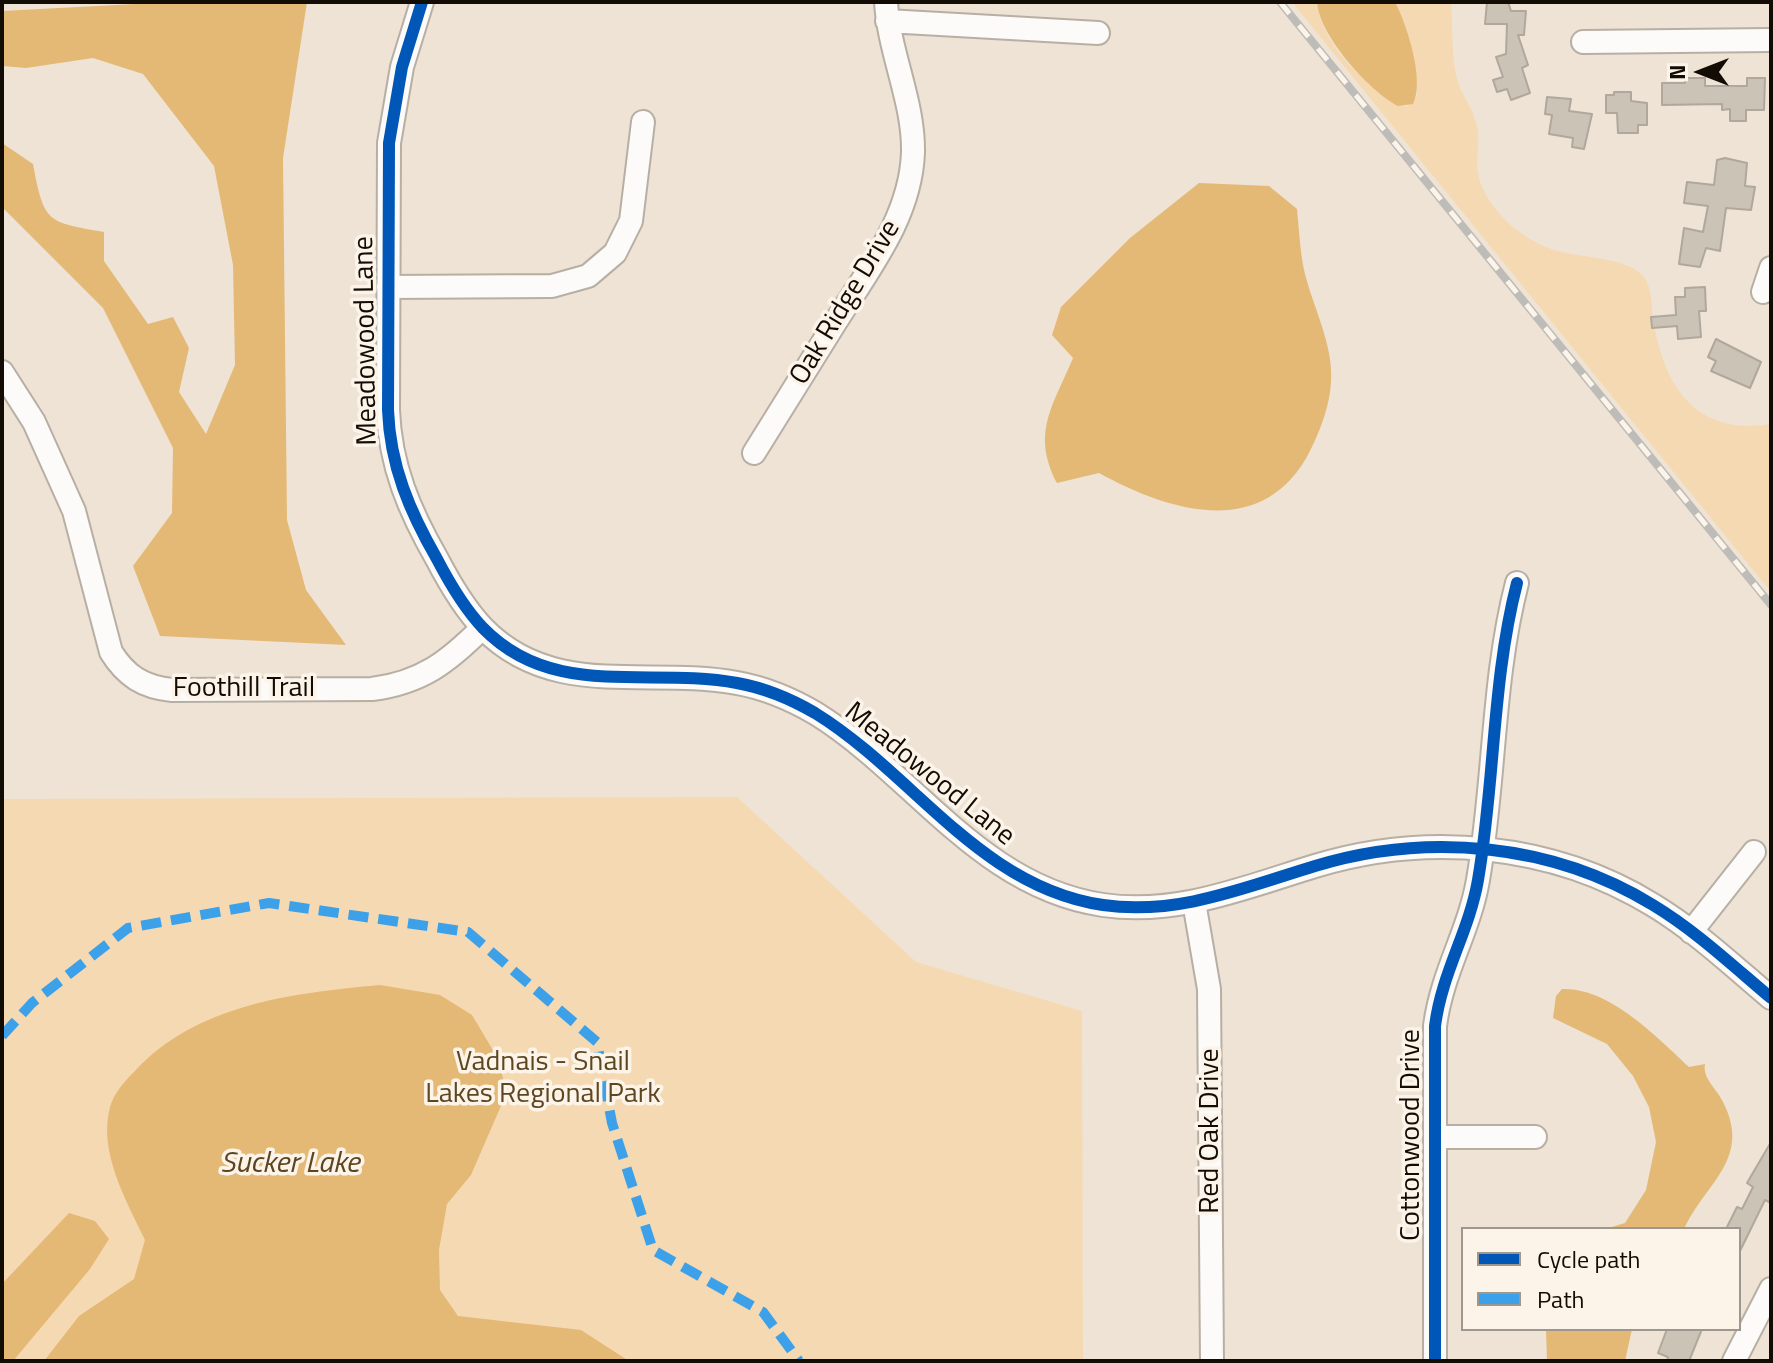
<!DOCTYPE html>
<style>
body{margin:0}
#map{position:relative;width:1773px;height:1363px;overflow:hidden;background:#eee3d4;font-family:"Titillium Web",sans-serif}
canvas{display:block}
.frame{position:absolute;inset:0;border:4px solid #120c04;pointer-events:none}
.legend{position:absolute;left:1461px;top:1227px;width:280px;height:104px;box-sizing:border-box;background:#fcf4e9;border:2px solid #9e978d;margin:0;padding:10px 14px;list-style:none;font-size:24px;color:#120c04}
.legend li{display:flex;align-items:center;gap:16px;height:40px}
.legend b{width:40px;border:2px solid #9e978d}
.north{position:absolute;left:1661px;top:32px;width:80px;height:80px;-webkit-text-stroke:6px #fcf4e9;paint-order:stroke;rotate:270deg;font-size:22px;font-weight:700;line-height:32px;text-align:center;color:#120c04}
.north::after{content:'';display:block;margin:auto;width:28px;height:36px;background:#120c04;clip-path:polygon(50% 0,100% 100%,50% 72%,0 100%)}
</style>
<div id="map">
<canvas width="1773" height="1363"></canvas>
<div class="frame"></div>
<ul class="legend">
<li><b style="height:10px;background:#0057b8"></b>Cycle path</li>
<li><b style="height:10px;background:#3da1e9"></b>Path</li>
</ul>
<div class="north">N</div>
</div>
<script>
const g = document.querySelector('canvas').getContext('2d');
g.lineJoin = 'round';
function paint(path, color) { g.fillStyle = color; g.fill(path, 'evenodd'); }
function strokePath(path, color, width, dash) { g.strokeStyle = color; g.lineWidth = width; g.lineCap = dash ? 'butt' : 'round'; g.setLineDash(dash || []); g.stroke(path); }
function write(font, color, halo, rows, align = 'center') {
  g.font = font + ' "Titillium Web",sans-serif'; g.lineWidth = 7; g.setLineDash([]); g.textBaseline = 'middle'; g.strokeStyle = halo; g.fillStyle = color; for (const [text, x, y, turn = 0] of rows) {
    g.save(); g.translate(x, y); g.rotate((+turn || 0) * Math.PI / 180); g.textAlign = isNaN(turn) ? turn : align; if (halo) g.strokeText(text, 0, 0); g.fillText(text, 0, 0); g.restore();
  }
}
const green = new Path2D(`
 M 1292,2 L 1317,2 C 1321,45 1369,91 1407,107 L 1417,96 C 1417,64 1410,31 1395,2 L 1451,2 C 1453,26 1451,52 1456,75 C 1459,91 1470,104 1475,119 C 1482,137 1475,156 1478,174 C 1485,209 1525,243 1558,251 C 1582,258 1627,257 1644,277 C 1653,290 1651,310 1654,324 C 1665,390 1699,436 1771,424 L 1771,592 Z
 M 737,797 L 916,962 L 1082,1011 L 1083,1361 L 2,1361 L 2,799 Z`);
const water = new Path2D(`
 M 174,2 L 307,2 L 283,158 L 287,520 L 306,590 L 346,645 L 160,636 L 133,566 L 172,513 L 173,448 L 103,308 L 2,207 L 2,143 L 33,164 C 44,223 47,222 104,232 L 104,261 L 148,324 L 173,317 L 189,348 L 179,392 L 206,434 L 235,365 L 233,265 L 214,166 L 143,74 L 93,58 L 26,68 L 2,66 L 2,11 Z
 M 1317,2 L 1395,2 C 1407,24 1425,81 1413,104 L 1398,106 C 1368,90 1319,35 1317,2 Z
 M 1199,183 L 1269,186 L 1297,209 C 1299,229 1300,250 1304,270 C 1312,305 1334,345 1331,382 C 1330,405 1320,431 1310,451 C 1264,541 1170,512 1099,473 L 1057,483 C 1031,433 1053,406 1073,358 L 1052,335 L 1061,307 L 1130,238 Z
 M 380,985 L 440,995 L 472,1015 L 497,1057 L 507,1092 L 471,1175 L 447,1204 L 439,1250 L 440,1290 L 458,1316 L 581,1330 L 629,1361 L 44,1361 L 79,1316 L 134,1279 L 145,1240 C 126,1200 98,1152 110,1107 C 114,1093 124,1082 134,1072 C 196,1004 293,993 380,985 Z
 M 1562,989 C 1609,987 1657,1037 1689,1067 L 1705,1064 C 1702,1078 1717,1089 1723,1102 C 1752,1159 1706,1182 1684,1229 L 1605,1229 L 1625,1223 L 1646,1190 L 1656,1142 L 1649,1107 L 1633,1076 L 1607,1044 L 1553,1018 L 1556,996 Z
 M 69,1213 L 95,1221 L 109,1239 L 90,1269 L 13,1361 L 2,1361 L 2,1284 Z
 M 1546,1329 L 1632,1329 L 1625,1361 L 1547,1361 Z`);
const building = new Path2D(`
 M 1487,2 L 1508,2 L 1511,11 L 1526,11 L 1524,35 L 1518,35 L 1528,65 L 1522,68 L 1530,93 L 1511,100 L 1507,89 L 1497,92 L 1493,80 L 1503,77 L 1496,57 L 1506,54 L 1507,24 L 1485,24 Z
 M 1685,78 L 1705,78 L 1705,86 L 1747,86 L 1747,78 L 1765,78 L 1764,110 L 1746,110 L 1746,121 L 1730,121 L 1730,109 L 1722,110 L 1722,104 L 1662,105 L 1662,83 L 1685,83 Z
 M 1614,92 L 1631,92 L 1631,101 L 1647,103 L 1647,125 L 1638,125 L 1638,133 L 1618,133 L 1617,113 L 1606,113 L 1606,95 L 1614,95 Z
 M 1547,97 L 1571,99 L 1569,111 L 1592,114 L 1584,149 L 1572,147 L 1573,138 L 1549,134 L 1552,115 L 1545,114 Z
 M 1725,158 L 1747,163 L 1745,186 L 1755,187 L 1751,210 L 1726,208 L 1720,251 L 1706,248 L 1700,267 L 1679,264 L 1684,228 L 1703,232 L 1708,206 L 1684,203 L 1687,182 L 1714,185 L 1717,160 Z
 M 1705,287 L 1706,311 L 1699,311 L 1701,337 L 1678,339 L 1677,326 L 1652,328 L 1651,317 L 1676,315 L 1675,297 L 1685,297 L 1685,288 Z
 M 1716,339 L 1761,362 L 1750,388 L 1711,371 L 1716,361 L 1708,357 Z
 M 1771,1142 L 1771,1203 L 1765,1200 L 1739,1253 L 1739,1229 L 1726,1229 L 1737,1207 L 1742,1209 L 1753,1187 L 1747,1183 Z
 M 1667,1329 L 1702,1329 L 1689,1361 L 1667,1361 L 1668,1357 L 1658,1353 Z`);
const minor = new Path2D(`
 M 422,2 L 402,67 L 389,143 L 388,410 C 390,466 410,512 437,559 C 450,584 464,608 483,628 C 554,701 650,666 737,683 C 765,688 791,699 815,713 C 914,774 980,887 1103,905 C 1177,916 1246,887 1315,866 C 1427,832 1552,843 1653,905 C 1696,931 1733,966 1771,998
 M 887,21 L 1098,33
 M 1583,42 L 1771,40
 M 388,287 L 552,286 L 588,276 L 615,253 L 631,221 L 643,122
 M 1763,292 L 1771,268
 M 2,372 L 34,422 L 74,511 L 111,652 C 126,676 143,687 172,690 L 372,689 C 421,683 448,662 482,628
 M 754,453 C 781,410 808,366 835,323 C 868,270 911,217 913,152 C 914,102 889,53 886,2
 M 1194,902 L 1209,989 L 1212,1361
 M 1691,932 L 1754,852
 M 1435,1137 L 1535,1137
 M 1435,1361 L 1435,1026 C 1442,972 1469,932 1478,880 C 1495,781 1492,680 1517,583
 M 1734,1361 L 1771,1289`);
const rail = new Path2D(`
 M 1280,2 L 1771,605`);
const quiet = new Path2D(`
 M 2,1036 L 32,1003 L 128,928 L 269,903 L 468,932 L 597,1042 L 612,1123 L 653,1250 L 763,1312 L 799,1361`);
const cycleway = new Path2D(`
 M 422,2 L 402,67 L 389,143 L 388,410 C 390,466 410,512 437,559 C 450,584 464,608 483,628 C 554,701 650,666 737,683 C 765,688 791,699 815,713 C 914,774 980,887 1103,905 C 1177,916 1246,887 1315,866 C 1427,832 1552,843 1653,905 C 1696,931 1733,966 1771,998
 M 1435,1361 L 1435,1026 C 1442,972 1469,932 1478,880 C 1495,781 1492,680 1517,583`);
const streetNames = [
 ["Oak Ridge Drive",846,303,-59],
 ["Meadowood Lane",367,341,-91],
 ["Foothill Trail",244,689],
 ["Meadowood Lane",929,775,39],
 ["Red Oak Drive",1211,1131,-90],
 ["Cottonwood Drive",1412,1135,-90]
];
const parkNames = [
 ["Vadnais - Snail",543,1063],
 ["Lakes Regional Park",543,1095]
];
const waterNames = [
 ["Sucker Lake",290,1165]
];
paint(green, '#f5d9b2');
paint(water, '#e4b976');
paint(building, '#ccc3b7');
strokePath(building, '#b0a89c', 2);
strokePath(minor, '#b8afa4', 26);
strokePath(minor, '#fcfbf9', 22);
strokePath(rail, '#bebcb8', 8);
strokePath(rail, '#fcf4e9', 5, [15]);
strokePath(quiet, '#3da1e9', 10, [20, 10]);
strokePath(cycleway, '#0057b8', 12);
write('28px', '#120c04', '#fcf4e9', streetNames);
write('28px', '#5e4621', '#fcf4e9', parkNames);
write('italic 30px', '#5d4521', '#fcf4e9', waterNames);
</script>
